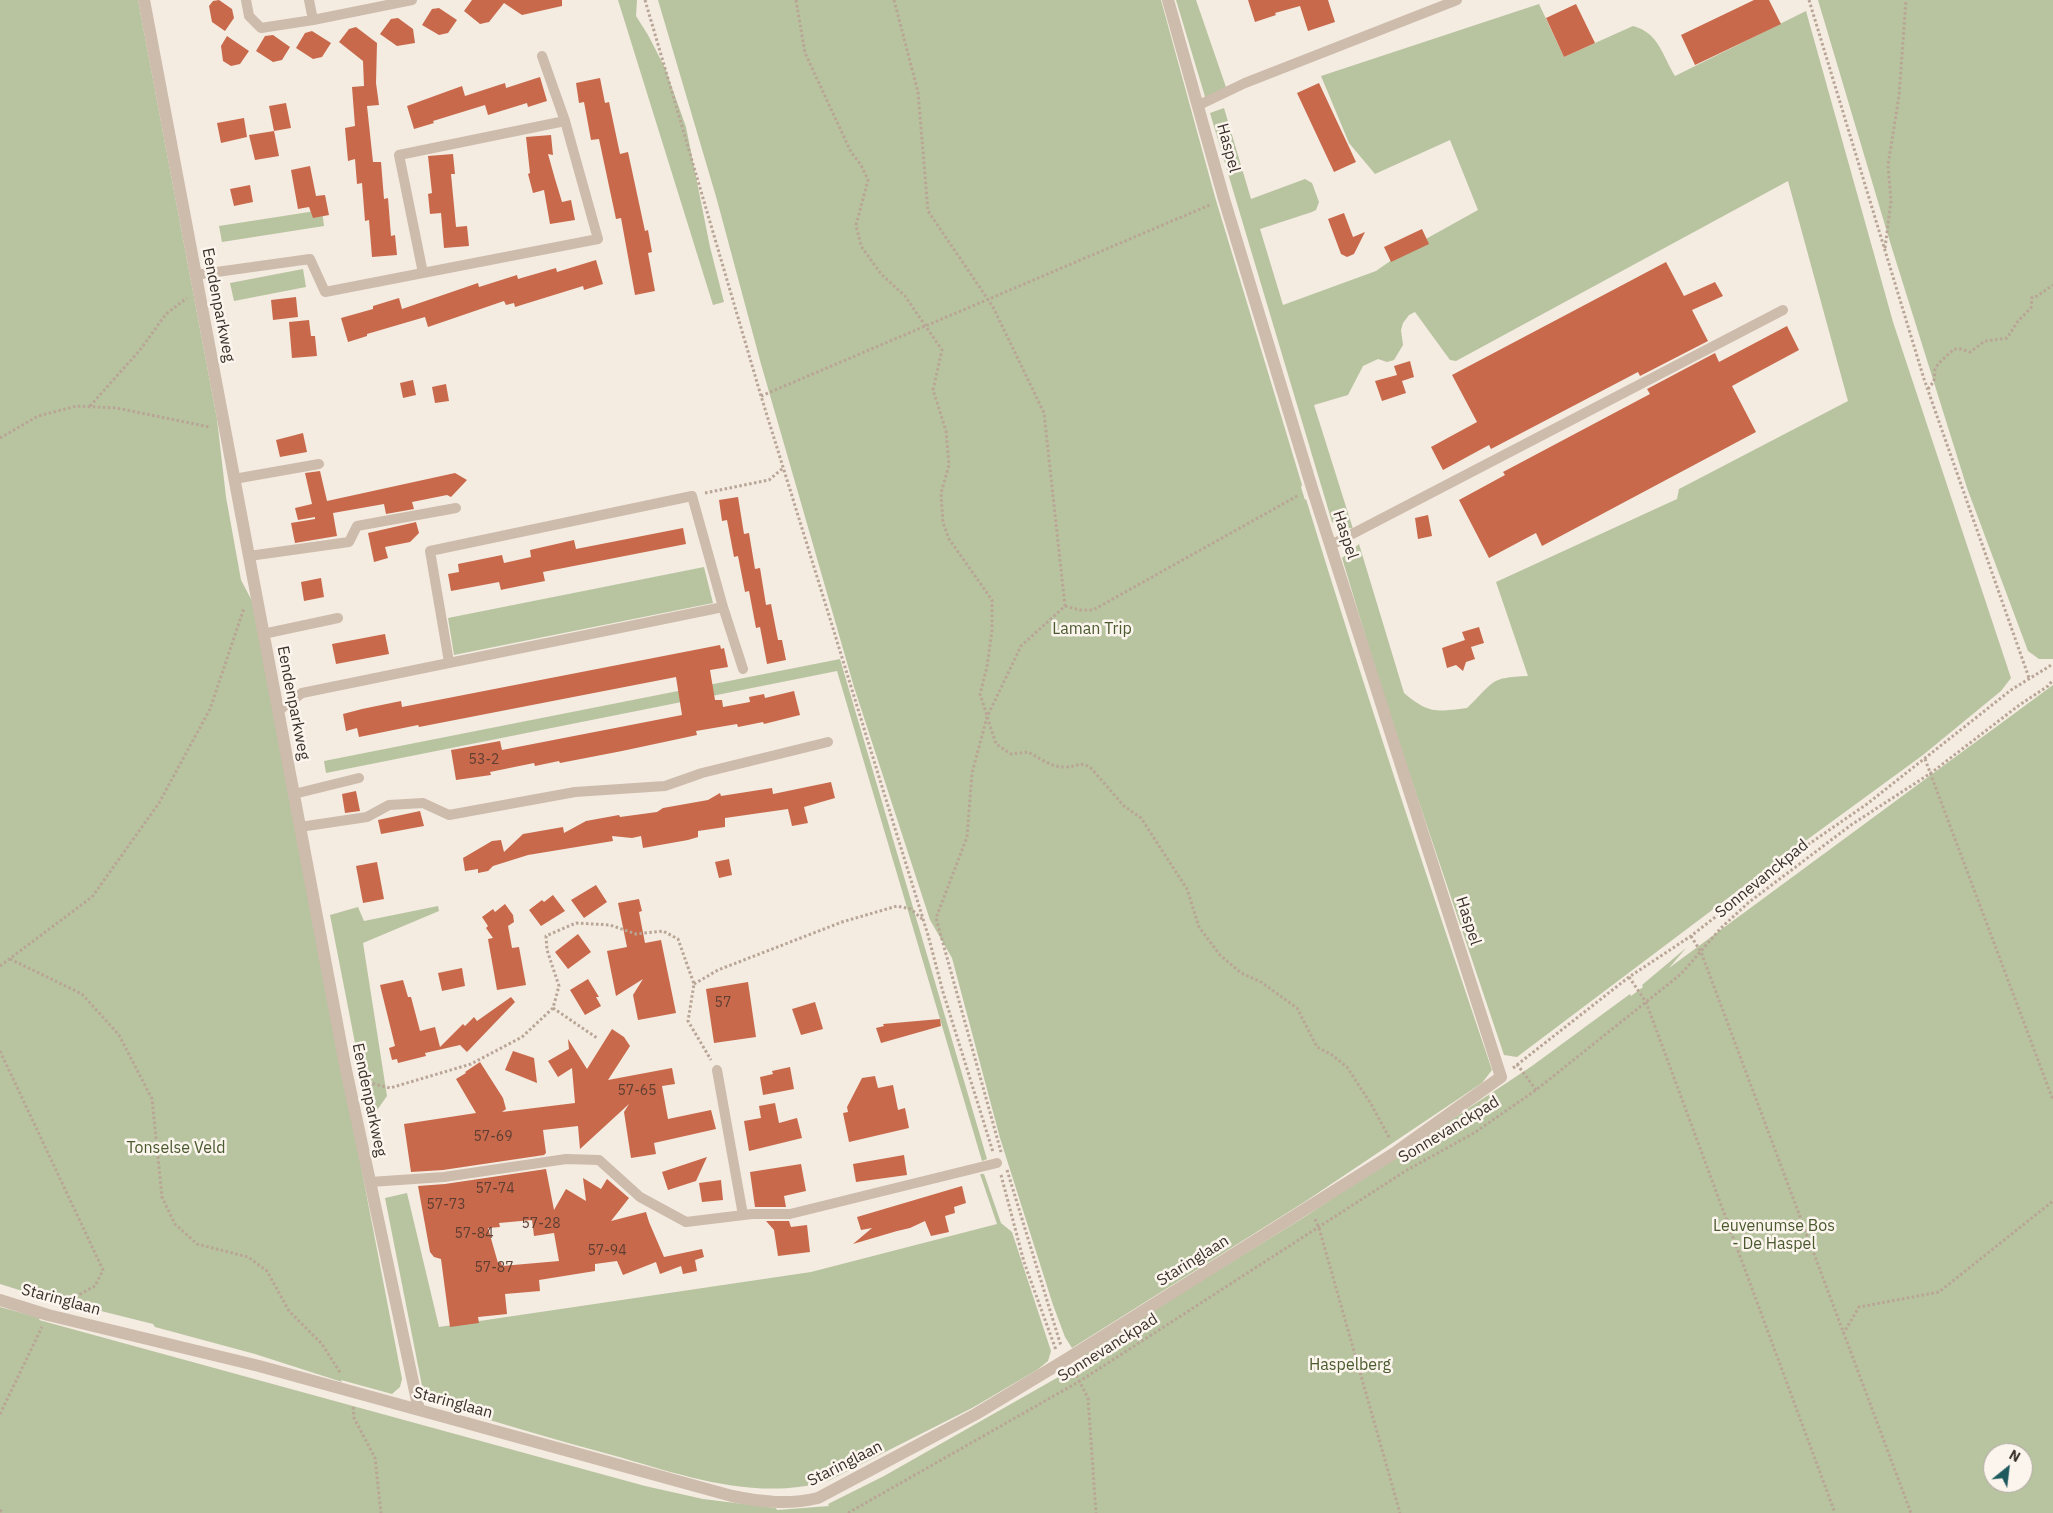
<!DOCTYPE html>
<style>
body{margin:0}
#map{position:relative;width:2053px;height:1513px;overflow:hidden;background:#f4ebe1;font-family:"IBM Plex Sans",sans-serif}
canvas{display:block}
.north{position:absolute;left:1983px;top:1443px;width:50px;height:50px;box-sizing:border-box;background:#fbf5ee;border:1px solid #aea6a0;border-radius:50%;rotate:29deg;font-size:14px;font-weight:700;line-height:20px;text-align:center;color:#3b302b}
.north::after{content:'';display:block;margin:auto;width:18px;height:22px;background:#1f5a5e;clip-path:polygon(50% 0,100% 100%,50% 72%,0 100%)}
</style>
<div id="map">
<canvas width="2053" height="1513"></canvas>
<div class="north">N</div>
</div>
<script>
const g = document.querySelector('canvas').getContext('2d');
g.lineJoin = 'round';
function paint(path, color) { g.fillStyle = color; g.fill(path, 'evenodd'); }
function strokePath(path, color, width, dash) { g.strokeStyle = color; g.lineWidth = width; g.lineCap = dash ? 'butt' : 'round'; g.setLineDash(dash || []); g.stroke(path); }
function write(font, color, halo, rows, align = 'center') {
  g.font = font + ' "IBM Plex Sans",sans-serif'; g.lineWidth = 5; g.setLineDash([]); g.textBaseline = 'middle'; g.strokeStyle = halo; g.fillStyle = color; for (const [text, x, y, turn = 0] of rows) {
    g.save(); g.translate(x, y); g.rotate((+turn || 0) * Math.PI / 180); g.textAlign = isNaN(turn) ? turn : align; if (halo) g.strokeText(text, 0, 0); g.fillText(text, 0, 0); g.restore();
  }
}
const green = new Path2D(`
 M 0,0 L 138,0 L 217,419 L 226,497 L 241,580 L 252,601 L 402,1379 L 400,1387 L 392,1394 L 341,1380 L 342,1382 L 255,1354 L 155,1327 L 153,1324 L 57,1300 L 54,1301 L 0,1284 Z
 M 618,0 L 637,0 L 636,16 L 648,35 L 665,68 L 686,127 L 710,247 L 724,302 L 713,305 Z
 M 658,0 L 1161,0 L 1215,197 L 1302,485 L 1301,487 L 1305,500 L 1306,499 C 1365,691 1428,881 1492,1070 L 1482,1083 L 1306,1201 L 1072,1348 L 1065,1337 L 1053,1305 L 1000,1138 L 952,958 L 930,920 L 854,687 L 761,364 L 717,200 Z
 M 1176,0 L 1196,0 L 1228,93 L 1206,100 Z
 M 1818,0 L 2053,0 L 2053,659 L 2039,659 L 2028,651 L 1967,488 L 1890,242 Z
 M 1539,4 L 1564,57 L 1633,26 C 1659,33 1662,55 1675,76 L 1806,11 L 1893,322 L 2011,678 L 2001,691 L 1923,755 L 1752,880 L 1517,1057 L 1504,1055 L 1385,701 L 1342,558 L 1359,544 L 1404,693 C 1429,714 1436,712 1467,708 C 1494,683 1488,677 1528,676 L 1496,582 L 1677,499 L 1679,489 L 1848,401 L 1788,181 L 1456,361 L 1450,360 L 1415,312 L 1409,315 L 1403,323 L 1401,330 L 1403,345 L 1394,360 L 1387,362 L 1378,359 L 1363,366 L 1348,395 L 1314,405 L 1353,529 L 1332,522 L 1210,113 L 1224,108 L 1251,199 L 1305,179 L 1312,183 L 1319,202 L 1316,210 L 1312,212 L 1260,229 L 1283,305 L 1376,271 L 1406,250 L 1478,210 L 1450,140 L 1375,174 L 1349,143 L 1321,76 Z
 M 322,210 L 324,226 L 222,242 L 219,226 Z
 M 303,269 L 306,287 L 234,301 L 230,283 Z
 M 704,567 L 713,603 L 454,655 L 448,618 Z
 M 840,659 L 987,1159 L 982,1161 L 837,671 L 326,773 L 324,761 Z
 M 2053,685 L 2053,1513 L 0,1513 L 0,1307 L 40,1318 L 39,1320 L 50,1323 L 645,1486 L 703,1499 L 776,1508 L 777,1510 L 829,1506 L 828,1504 L 884,1476 L 1069,1371 L 1070,1373 L 1094,1360 L 1094,1357 L 1083,1354 L 1306,1216 L 1532,1066 L 1630,994 L 1631,996 L 1643,987 L 1642,985 L 1686,948 L 1669,968 ZM 1993,1453 L 2023,1453 L 2023,1483 L 1993,1483 Z
 M 438,906 L 439,911 L 363,943 L 387,1096 L 370,1120 L 330,915 L 358,907 L 364,921 Z
 M 980,1174 L 984,1174 L 1001,1223 L 1012,1232 L 1051,1351 L 1048,1361 L 1037,1370 L 972,1408 L 828,1481 C 756,1502 682,1475 612,1455 C 552,1439 493,1421 433,1403 L 423,1391 L 385,1198 L 407,1193 L 439,1327 L 811,1272 L 997,1224 Z`);
const building = new Path2D(`
 M 219,0 L 232,9 L 234,18 L 225,31 L 212,22 L 209,6 L 213,1 Z
 M 472,0 L 562,0 L 562,6 L 522,15 L 504,3 L 489,22 L 480,24 L 464,11 Z
 M 1248,0 L 1328,0 L 1335,22 L 1308,31 L 1300,6 L 1275,13 L 1276,15 L 1255,22 Z
 M 1754,0 L 1769,0 L 1781,24 L 1695,65 L 1681,35 Z
 M 1576,4 L 1595,43 L 1564,57 L 1546,18 Z
 M 439,8 L 457,20 L 448,33 L 439,35 L 422,25 L 432,9 Z
 M 398,18 L 413,29 L 415,43 L 397,46 L 380,34 L 391,19 Z
 M 356,27 L 377,43 L 376,83 L 379,105 L 367,106 L 373,162 L 381,162 L 384,199 L 388,198 L 391,236 L 395,235 L 397,255 L 372,257 L 369,220 L 365,221 L 362,183 L 357,184 L 355,159 L 348,161 L 345,128 L 355,126 L 352,87 L 364,86 L 363,61 L 339,42 L 349,29 Z
 M 312,31 L 331,43 L 322,57 L 313,59 L 296,48 L 305,33 Z
 M 273,35 L 290,47 L 282,60 L 273,62 L 256,51 L 265,36 Z
 M 227,36 L 249,51 L 240,64 L 231,66 L 223,61 L 221,46 Z
 M 540,77 L 547,101 L 528,107 L 527,103 L 488,115 L 485,105 L 433,121 L 434,123 L 414,129 L 407,106 L 462,86 L 465,96 L 505,83 L 506,88 Z
 M 600,78 L 605,103 L 609,102 L 620,154 L 628,152 L 645,231 L 648,230 L 652,252 L 648,253 L 655,291 L 635,295 L 621,218 L 616,219 L 599,139 L 591,140 L 584,102 L 579,103 L 576,83 Z
 M 1319,83 L 1356,162 L 1334,172 L 1297,93 Z
 M 286,103 L 291,128 L 274,131 L 279,156 L 255,160 L 249,135 L 274,131 L 269,106 Z
 M 244,118 L 247,137 L 221,143 L 217,123 Z
 M 551,135 L 553,155 L 548,154 L 555,179 L 562,202 L 571,200 L 575,220 L 550,224 L 544,190 L 533,193 L 528,174 L 530,173 L 526,137 Z
 M 453,154 L 455,174 L 451,174 L 456,227 L 467,226 L 469,246 L 444,248 L 441,213 L 430,214 L 428,194 L 432,193 L 428,156 Z
 M 310,166 L 316,196 L 325,195 L 329,215 L 313,218 L 309,207 L 298,209 L 291,170 Z
 M 250,185 L 253,202 L 234,206 L 230,189 Z
 M 1344,213 L 1353,237 L 1365,232 L 1354,254 L 1347,257 L 1341,254 L 1328,219 Z
 M 1422,229 L 1429,244 L 1391,262 L 1384,247 Z
 M 596,260 L 603,284 L 584,290 L 583,286 L 515,307 L 514,303 L 506,305 L 504,301 L 428,327 L 425,317 L 367,334 L 367,336 L 348,342 L 341,318 L 373,309 L 373,306 L 399,298 L 402,309 L 478,283 L 479,287 L 517,275 L 518,279 L 556,268 L 557,272 Z
 M 1666,262 L 1684,296 L 1715,282 L 1723,296 L 1692,310 L 1708,341 L 1640,376 L 1638,372 L 1491,449 L 1489,445 L 1443,470 L 1431,447 L 1477,422 L 1452,375 Z
 M 296,297 L 298,317 L 273,320 L 271,300 Z
 M 309,320 L 311,336 L 315,336 L 317,356 L 292,358 L 289,322 Z
 M 1787,326 L 1799,350 L 1732,386 L 1756,432 L 1542,546 L 1536,533 L 1489,558 L 1459,500 L 1505,475 L 1503,472 L 1650,394 L 1647,389 L 1715,353 L 1719,362 Z
 M 1410,361 L 1414,377 L 1402,381 L 1406,393 L 1382,401 L 1375,381 L 1397,375 L 1394,366 Z
 M 413,380 L 416,395 L 403,398 L 400,383 Z
 M 446,384 L 449,401 L 435,403 L 432,387 Z
 M 303,433 L 307,452 L 280,457 L 276,440 Z
 M 320,471 L 327,501 L 455,473 L 467,480 L 451,497 L 447,495 L 412,502 L 414,509 L 386,514 L 384,504 L 333,513 L 337,536 L 295,543 L 291,523 L 315,519 L 315,517 L 298,520 L 295,508 L 312,504 L 305,473 Z
 M 738,497 L 744,534 L 749,533 L 755,569 L 760,568 L 766,605 L 771,604 L 778,640 L 782,640 L 786,660 L 767,664 L 760,627 L 756,628 L 749,591 L 745,592 L 738,556 L 734,557 L 727,520 L 722,521 L 719,500 Z
 M 1428,515 L 1432,536 L 1418,539 L 1415,518 Z
 M 416,522 L 419,533 L 410,542 L 385,547 L 388,558 L 374,562 L 368,533 Z
 M 683,528 L 686,544 L 543,572 L 545,581 L 505,589 L 501,590 L 499,582 L 451,591 L 448,574 L 459,572 L 458,564 L 502,555 L 504,563 L 531,557 L 530,550 L 574,540 L 576,549 Z
 M 321,578 L 324,597 L 304,601 L 301,582 Z
 M 1479,627 L 1484,643 L 1471,647 L 1475,659 L 1466,662 L 1463,671 L 1456,665 L 1447,668 L 1442,648 L 1465,640 L 1462,632 Z
 M 385,634 L 389,654 L 336,664 L 332,644 Z
 M 720,645 L 721,649 L 724,648 L 728,667 L 710,670 L 715,700 L 722,700 L 723,707 L 750,702 L 749,697 L 764,694 L 765,698 L 794,691 L 800,715 L 764,724 L 763,722 L 738,727 L 737,724 L 696,731 L 697,735 L 622,751 L 560,763 L 559,761 L 535,766 L 534,763 L 490,772 L 491,775 L 456,780 L 451,750 L 457,749 L 500,741 L 502,750 L 682,715 L 676,677 L 419,727 L 418,725 L 364,736 L 359,737 L 357,728 L 346,731 L 343,714 L 362,709 L 401,701 L 402,707 Z
 M 831,782 L 835,798 L 804,807 L 808,823 L 792,826 L 788,809 L 725,818 L 725,827 L 698,831 L 698,837 L 688,840 L 643,848 L 641,836 L 632,838 L 612,836 L 613,841 L 528,855 L 493,866 L 488,871 L 478,873 L 478,869 L 465,871 L 463,858 L 492,841 L 501,840 L 504,852 L 523,834 L 563,827 L 564,833 L 586,821 L 619,815 L 620,817 L 657,812 L 663,808 L 708,800 L 720,793 L 721,796 L 772,788 L 773,794 Z
 M 356,791 L 360,811 L 345,813 L 342,794 Z
 M 420,811 L 424,826 L 381,834 L 378,820 Z
 M 729,859 L 732,875 L 719,878 L 715,862 Z
 M 377,862 L 384,899 L 363,903 L 356,866 Z
 M 596,885 L 607,902 L 584,918 L 571,900 Z
 M 553,895 L 565,911 L 541,926 L 529,910 L 542,900 L 544,902 Z
 M 639,899 L 642,911 L 639,912 L 645,943 L 661,940 L 676,1013 L 638,1020 L 633,995 L 643,979 L 616,996 L 607,951 L 627,947 L 618,903 Z
 M 505,904 L 513,915 L 514,922 L 508,926 L 512,948 L 519,947 L 526,985 L 497,990 L 488,939 L 493,938 L 486,928 L 488,926 L 482,917 L 493,909 L 495,912 Z
 M 578,934 L 591,952 L 568,969 L 555,952 Z
 M 462,968 L 465,986 L 442,991 L 438,973 Z
 M 588,979 L 599,997 L 596,997 L 601,1006 L 585,1015 L 570,990 Z
 M 403,980 L 408,997 L 411,997 L 420,1031 L 435,1027 L 440,1047 L 463,1024 L 465,1026 L 474,1017 L 477,1021 L 511,997 L 515,1002 L 467,1052 L 460,1045 L 425,1053 L 426,1056 L 398,1063 L 397,1059 L 392,1060 L 389,1048 L 395,1046 L 380,985 Z
 M 748,982 L 756,1037 L 714,1043 L 706,989 Z
 M 815,1002 L 823,1029 L 801,1035 L 792,1009 Z
 M 940,1019 L 941,1026 L 881,1043 L 876,1028 L 884,1026 L 883,1024 Z
 M 612,1029 L 624,1037 L 630,1046 L 608,1080 L 672,1068 L 675,1084 L 662,1086 L 668,1119 L 711,1110 L 716,1129 L 654,1143 L 656,1154 L 631,1158 L 624,1112 L 629,1104 L 580,1149 L 578,1126 L 543,1130 L 546,1153 L 544,1155 L 443,1170 L 411,1172 L 404,1124 L 476,1113 L 456,1079 L 466,1073 L 465,1072 L 480,1062 L 503,1098 L 506,1109 L 502,1112 L 575,1103 L 572,1068 L 558,1077 L 548,1061 L 569,1049 L 568,1039 L 587,1069 Z
 M 513,1051 L 534,1058 L 537,1083 L 505,1070 Z
 M 790,1067 L 794,1089 L 763,1095 L 760,1077 L 773,1074 L 772,1071 Z
 M 875,1076 L 878,1088 L 893,1085 L 898,1110 L 905,1108 L 909,1128 L 849,1142 L 843,1113 L 848,1112 L 847,1107 L 862,1078 Z
 M 775,1103 L 779,1123 L 797,1118 L 802,1138 L 749,1151 L 744,1121 L 761,1118 L 759,1106 Z
 M 904,1155 L 907,1175 L 856,1182 L 853,1164 Z
 M 707,1157 L 696,1181 L 668,1190 L 662,1172 Z
 M 801,1164 L 806,1191 L 784,1196 L 786,1207 L 755,1207 L 750,1172 Z
 M 546,1169 L 554,1210 L 566,1189 L 586,1201 L 583,1178 L 601,1189 L 607,1179 L 629,1198 L 611,1221 L 646,1212 L 649,1222 L 664,1257 L 702,1249 L 704,1257 L 695,1260 L 697,1271 L 683,1274 L 681,1266 L 660,1274 L 656,1262 L 623,1275 L 617,1261 L 595,1264 L 595,1271 L 539,1280 L 540,1291 L 505,1294 L 507,1314 L 478,1317 L 479,1323 L 450,1327 L 441,1259 L 434,1257 L 430,1252 L 418,1186 L 445,1184 ZM 532,1220 L 534,1236 L 554,1233 L 559,1261 L 502,1266 L 501,1262 L 498,1263 L 488,1228 L 500,1227 L 499,1223 Z
 M 721,1180 L 723,1200 L 702,1202 L 699,1183 Z
 M 962,1186 L 966,1203 L 954,1207 L 955,1213 L 945,1216 L 949,1232 L 931,1236 L 925,1221 L 910,1228 L 897,1231 L 853,1244 L 872,1228 L 861,1230 L 857,1217 Z
 M 766,1221 L 789,1221 L 791,1227 L 807,1225 L 810,1252 L 778,1256 L 774,1230 Z`);
const path = new Path2D(`
 M 645,0 L 761,396 L 928,935 L 943,992 L 993,1152
 M 796,0 L 805,53 L 851,152 L 861,165 L 868,180 L 856,225 L 861,246 L 881,274 L 905,296 L 942,350 L 933,390 L 946,431 L 949,465 L 941,493 L 943,523 L 949,539 L 992,600 L 992,630 L 987,667 L 980,694 L 996,744 L 1011,754 L 1028,752 C 1040,758 1052,768 1066,767 C 1077,767 1079,761 1090,767 L 1124,806 L 1141,818 L 1187,889 L 1199,927 L 1220,955 L 1241,973 L 1261,982 L 1297,1008 L 1317,1047 L 1332,1055 L 1347,1067 L 1371,1104 L 1390,1139
 M 894,0 L 918,92 L 928,211 L 993,307 L 1044,413 L 1065,606 L 1021,646 L 987,717 L 972,773 L 967,837 L 936,918 L 1001,1152
 M 1809,0 L 1924,379 L 2029,678
 M 1885,248 L 1891,201 L 1888,165 L 1899,96 L 1906,0
 M 1928,389 L 1934,381 L 1935,369 L 1938,364 L 1954,349 L 1961,349 L 1970,352 L 1985,341 L 2007,338 L 2018,321 L 2031,308 L 2032,297 L 2037,296 L 2053,285
 M 761,396 L 1212,204
 M 90,406 L 140,350 L 166,314 L 187,298
 M 0,438 L 38,416 L 77,406 L 117,408 L 210,427
 M 705,493 L 769,480 L 783,468
 M 1065,606 L 1080,610 L 1093,610 L 1299,495
 M 1925,759 L 2053,1100
 M 1691,936 L 1701,952 L 1911,1513
 M 10,959 L 82,994 L 119,1035 L 152,1099 L 162,1197 L 175,1224 L 197,1244 L 248,1257 L 267,1271 L 289,1311 L 322,1344 L 341,1374
 M 0,966 L 92,897 L 159,803 L 210,709 L 244,608
 M 1629,977 L 1646,1002 L 1835,1513
 M 694,984 L 718,970 L 842,922 L 897,906 L 911,909 L 922,919
 M 553,1008 L 597,1038
 M 0,1051 L 103,1270 L 95,1286 L 62,1304
 M 1517,1064 L 1536,1090
 M 1513,1068 L 1629,977 L 1691,936 L 1806,846 L 1867,804 L 2011,690 L 2053,664
 M 363,1081 L 390,1088 L 471,1064 L 522,1037 L 553,1008 L 559,986 L 547,950 L 546,936 L 576,923 L 610,925 L 636,934 L 663,931 L 678,939 L 694,984 L 688,1021 L 711,1060
 M 1007,1170 L 1061,1346
 M 1001,1175 L 1024,1262 L 1056,1350
 M 1315,1219 L 1319,1228 L 1400,1513
 M 1843,1334 L 1859,1307 L 1939,1292 L 2053,1201
 M 1074,1371 L 1088,1398 L 1096,1513
 M 353,1407 L 354,1418 L 375,1458 L 381,1513
 M 0,1414 L 42,1327
 M 0,1510 L 4,1513
 M 848,1513 L 1080,1381 L 1407,1170 L 1474,1133 L 1536,1090 L 1681,974 L 1721,928 L 1748,903 L 1851,825 L 1931,773 L 2018,706 L 2048,686 L 2053,680`);
const service = new Path2D(`
 M 246,0 L 249,16 L 261,28 L 313,20
 M 309,0 L 313,20 L 412,0
 M 542,56 L 565,121
 M 1199,105 L 1245,83 L 1457,0
 M 195,275 L 310,259 L 325,292 L 598,239 L 565,121 L 399,155 L 423,273
 M 234,479 L 319,464
 M 1331,545 L 1783,310
 M 249,556 L 349,542 L 357,526 L 456,508
 M 723,607 L 743,669
 M 263,634 L 338,618
 M 278,711 L 302,693 L 723,607 L 692,496 L 430,551 L 449,662
 M 294,794 L 359,778
 M 300,827 L 367,817 L 389,805 L 423,803 L 449,815 L 575,792 L 665,786 L 702,773 L 828,742
 M 717,1070 L 743,1215
 M 370,1182 L 444,1177 L 566,1159 L 599,1160 L 640,1197 L 686,1222 L 752,1214 L 790,1214 L 997,1163`);
const minor = new Path2D(`
 M 144,0 L 345,1065 L 419,1410
 M 0,1300 L 48,1315 L 259,1366 L 732,1496 C 761,1502 789,1505 818,1498 L 976,1414 L 1067,1359 L 1396,1152 L 1501,1077 L 1312,488 L 1224,199 L 1168,0`);
const numberNames = [
 ["53-2",484,760],
 ["57",723,1003],
 ["57-65",637,1091],
 ["57-69",493,1137],
 ["57-74",495,1189],
 ["57-73",446,1205],
 ["57-28",541,1224],
 ["57-84",474,1234],
 ["57-94",607,1251],
 ["57-87",494,1268]
];
const streetNames = [
 ["Haspel",1228,148,75],
 ["Eendenparkweg",218,305,79],
 ["Haspel",1345,535,72],
 ["Eendenparkweg",293,703,79],
 ["Sonnevanckpad",1762,879,-39],
 ["Haspel",1468,921,72],
 ["Eendenparkweg",369,1100,78],
 ["Sonnevanckpad",1449,1130,-31],
 ["Staringlaan",1193,1261,-32],
 ["Staringlaan",61,1300,15],
 ["Sonnevanckpad",1108,1348,-32],
 ["Staringlaan",453,1403,15],
 ["Staringlaan",845,1464,-27]
];
const parkNames = [
 ["Laman Trip",1092,629],
 ["Tonselse Veld",176,1148],
 ["Leuvenumse Bos",1774,1226],
 ["- De Haspel",1774,1244],
 ["Haspelberg",1350,1365]
];
paint(green, '#b8c4a0');
paint(building, '#c8694b');
strokePath(path, '#b9a596', 3, [2.5, 2.5]);
strokePath(service, '#cdbbac', 10);
strokePath(minor, '#cdbbac', 12);
write('14px', '#5e3e33', null, numberNames);
write('16px', '#3b302b', '#fbf5ee', streetNames);
write('16px', '#4a5a2e', '#fbf5ee', parkNames);
</script>
